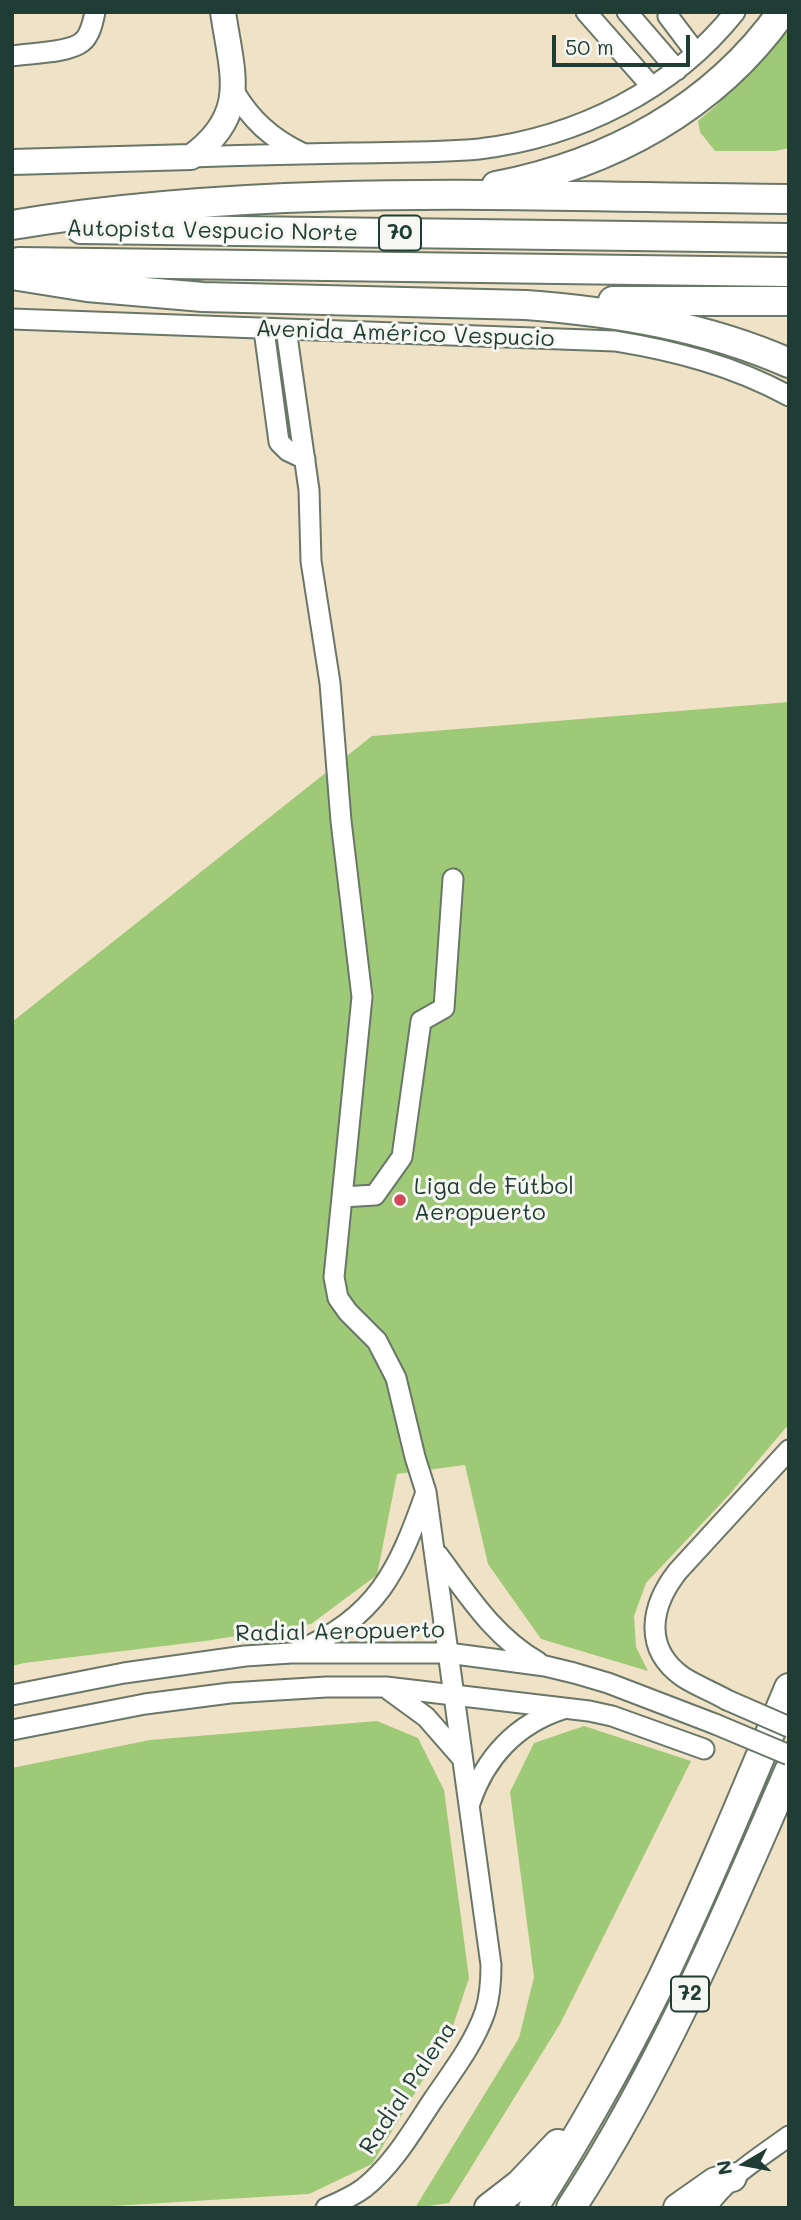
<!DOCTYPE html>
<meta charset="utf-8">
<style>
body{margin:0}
#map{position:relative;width:801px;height:2220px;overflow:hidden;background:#f0e2c7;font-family:Mali,sans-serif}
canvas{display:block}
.frame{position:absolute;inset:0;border:14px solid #1f3d34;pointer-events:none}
.north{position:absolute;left:710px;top:2129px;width:70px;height:70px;-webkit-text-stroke:5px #f6f6f2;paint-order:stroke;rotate:260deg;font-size:19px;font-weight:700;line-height:28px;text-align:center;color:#1f3d34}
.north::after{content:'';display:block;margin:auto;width:24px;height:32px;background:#1f3d34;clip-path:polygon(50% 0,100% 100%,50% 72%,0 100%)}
.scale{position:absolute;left:552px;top:35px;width:138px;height:32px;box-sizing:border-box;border:4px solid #1f3d34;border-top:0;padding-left:9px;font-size:21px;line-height:24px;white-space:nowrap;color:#1f3d34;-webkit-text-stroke:5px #f6f6f2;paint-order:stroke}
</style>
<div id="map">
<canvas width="801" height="2220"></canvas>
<div class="frame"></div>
<div class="north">N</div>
<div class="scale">50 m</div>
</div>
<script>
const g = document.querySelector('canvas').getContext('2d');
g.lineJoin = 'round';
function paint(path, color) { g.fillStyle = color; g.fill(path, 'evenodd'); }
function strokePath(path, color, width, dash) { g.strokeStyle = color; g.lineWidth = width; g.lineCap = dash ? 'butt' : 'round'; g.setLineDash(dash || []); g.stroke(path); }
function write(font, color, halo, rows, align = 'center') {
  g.font = font + ' Mali,sans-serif'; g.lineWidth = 6; g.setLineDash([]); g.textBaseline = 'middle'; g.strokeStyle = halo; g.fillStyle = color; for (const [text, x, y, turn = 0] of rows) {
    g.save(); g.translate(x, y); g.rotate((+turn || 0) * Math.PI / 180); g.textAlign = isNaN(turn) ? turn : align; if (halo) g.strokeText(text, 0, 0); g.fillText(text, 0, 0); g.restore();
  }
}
const green = new Path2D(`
 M 789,23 L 789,148 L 775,151 L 715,151 L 700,132 L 698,121 L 718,104 Z
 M 789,702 L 789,1424 L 728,1496 L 646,1583 L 634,1616 L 636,1647 L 648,1671 L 541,1639 L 488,1564 L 465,1465 L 397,1474 L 377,1575 L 311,1624 L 205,1641 L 24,1663 L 12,1666 L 12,1022 L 372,736 Z
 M 377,1721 L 418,1738 L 444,1790 L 469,1978 L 450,2035 L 372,2164 L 309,2194 L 80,2208 L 12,2208 L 12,1768 L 150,1740 Z
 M 584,1726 L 691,1761 L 560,2024 L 449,2203 L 415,2208 L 519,2038 L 534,1977 L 510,1792 L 534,1743 Z`);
const minor = new Path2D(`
 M 586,12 L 652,87
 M 627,12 L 677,70
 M 670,12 L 668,16 L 696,53
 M 12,56 C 30,53 69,53 82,42 C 90,36 93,22 95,12
 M 234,91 C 251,120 272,139 302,153
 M 191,157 C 245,155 298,154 351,153 C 393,152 436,153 479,149 C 577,137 672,91 735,12
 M 12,319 L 615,341 C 676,351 734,366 789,396
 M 286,329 L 309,490 L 311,561 L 330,683 L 341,821 L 362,997 L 342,1197 L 375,1195 L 402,1157 L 421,1021 L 444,1008 L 453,879
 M 264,330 L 279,442 L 288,451 L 305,459
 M 438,1555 C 468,1595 493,1636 538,1662
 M 299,1650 C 376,1619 399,1569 425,1495
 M 389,1690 L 426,1717 L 461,1757
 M 12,1695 L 124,1673 L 245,1656 L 291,1653 L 448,1653 L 545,1666 L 574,1673 L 608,1683 L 715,1724
 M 727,1700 C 713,1692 697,1686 683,1677 C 642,1648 651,1605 678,1571 L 789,1450
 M 12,1730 L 145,1704 L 230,1693 L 326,1687 L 386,1687 L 589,1711 L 612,1716 L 704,1749
 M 470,1803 C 485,1758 516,1724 563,1709
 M 326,2208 C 340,2202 352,2197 364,2188 C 393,2165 413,2130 433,2100 C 452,2072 474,2044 485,2012 C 490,1997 491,1981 491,1965 L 426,1492 L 415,1457 L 396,1378 L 377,1341 L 348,1312 L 338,1298 L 334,1277 L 342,1197
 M 706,2208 C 727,2177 759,2158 789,2136`);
const major = new Path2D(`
 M 12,162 L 191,157 C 250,114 232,74 223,12`);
const highway = new Path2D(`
 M 496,186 C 610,164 714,108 782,12
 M 12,225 C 269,182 530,197 789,199
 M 81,229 L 789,238
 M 19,262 L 789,272
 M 12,275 L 87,287 L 203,297 L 526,305 C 616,312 705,326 789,363
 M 613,301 L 789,301
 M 489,2208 L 520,2184 L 558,2144
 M 533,2208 C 580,2135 623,2058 661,1981 C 707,1885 748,1786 789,1688
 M 571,2208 C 660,2071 724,1921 789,1771
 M 678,2208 L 715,2182 L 732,2177`);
const minorBridge = new Path2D(`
 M 727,1700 L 789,1727
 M 715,1724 L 789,1755`);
const markers = [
 [400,1200,7,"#d1495b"]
];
const shields = [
 [400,233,42],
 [690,1994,38]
];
const shieldNames = [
 ["70",400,233],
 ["72",690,1994]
];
const streetNames = [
 ["Autopista Vespucio Norte",212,231,1],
 ["Avenida Américo Vespucio",405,334,2],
 ["Radial Aeropuerto",340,1632,-1],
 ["Radial Palena",408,2088,-56]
];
const poiNames = [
 ["Liga de Fútbol",414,1187],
 ["Aeropuerto",414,1213]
];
paint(green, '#9ec976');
strokePath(minor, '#687767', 23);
strokePath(major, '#687767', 28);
strokePath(highway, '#687767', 32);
strokePath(minor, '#fff', 19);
strokePath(major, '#fff', 24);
strokePath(highway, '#fff', 28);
strokePath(minorBridge, '#687767', 23, []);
strokePath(minorBridge, '#fff', 19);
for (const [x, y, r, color] of markers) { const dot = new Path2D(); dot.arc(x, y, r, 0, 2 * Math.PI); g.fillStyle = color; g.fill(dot); strokePath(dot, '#f6f6f2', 2.5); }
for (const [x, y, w] of shields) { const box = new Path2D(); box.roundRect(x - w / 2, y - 17.5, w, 35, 5); g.fillStyle = '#f6f6f2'; g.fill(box); strokePath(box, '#1f3d34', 2); }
write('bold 21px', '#1f3d34', null, shieldNames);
write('23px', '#1f3d34', '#f6f6f2', streetNames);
write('23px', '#1f3d34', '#f6f6f2', poiNames, 'left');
</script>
